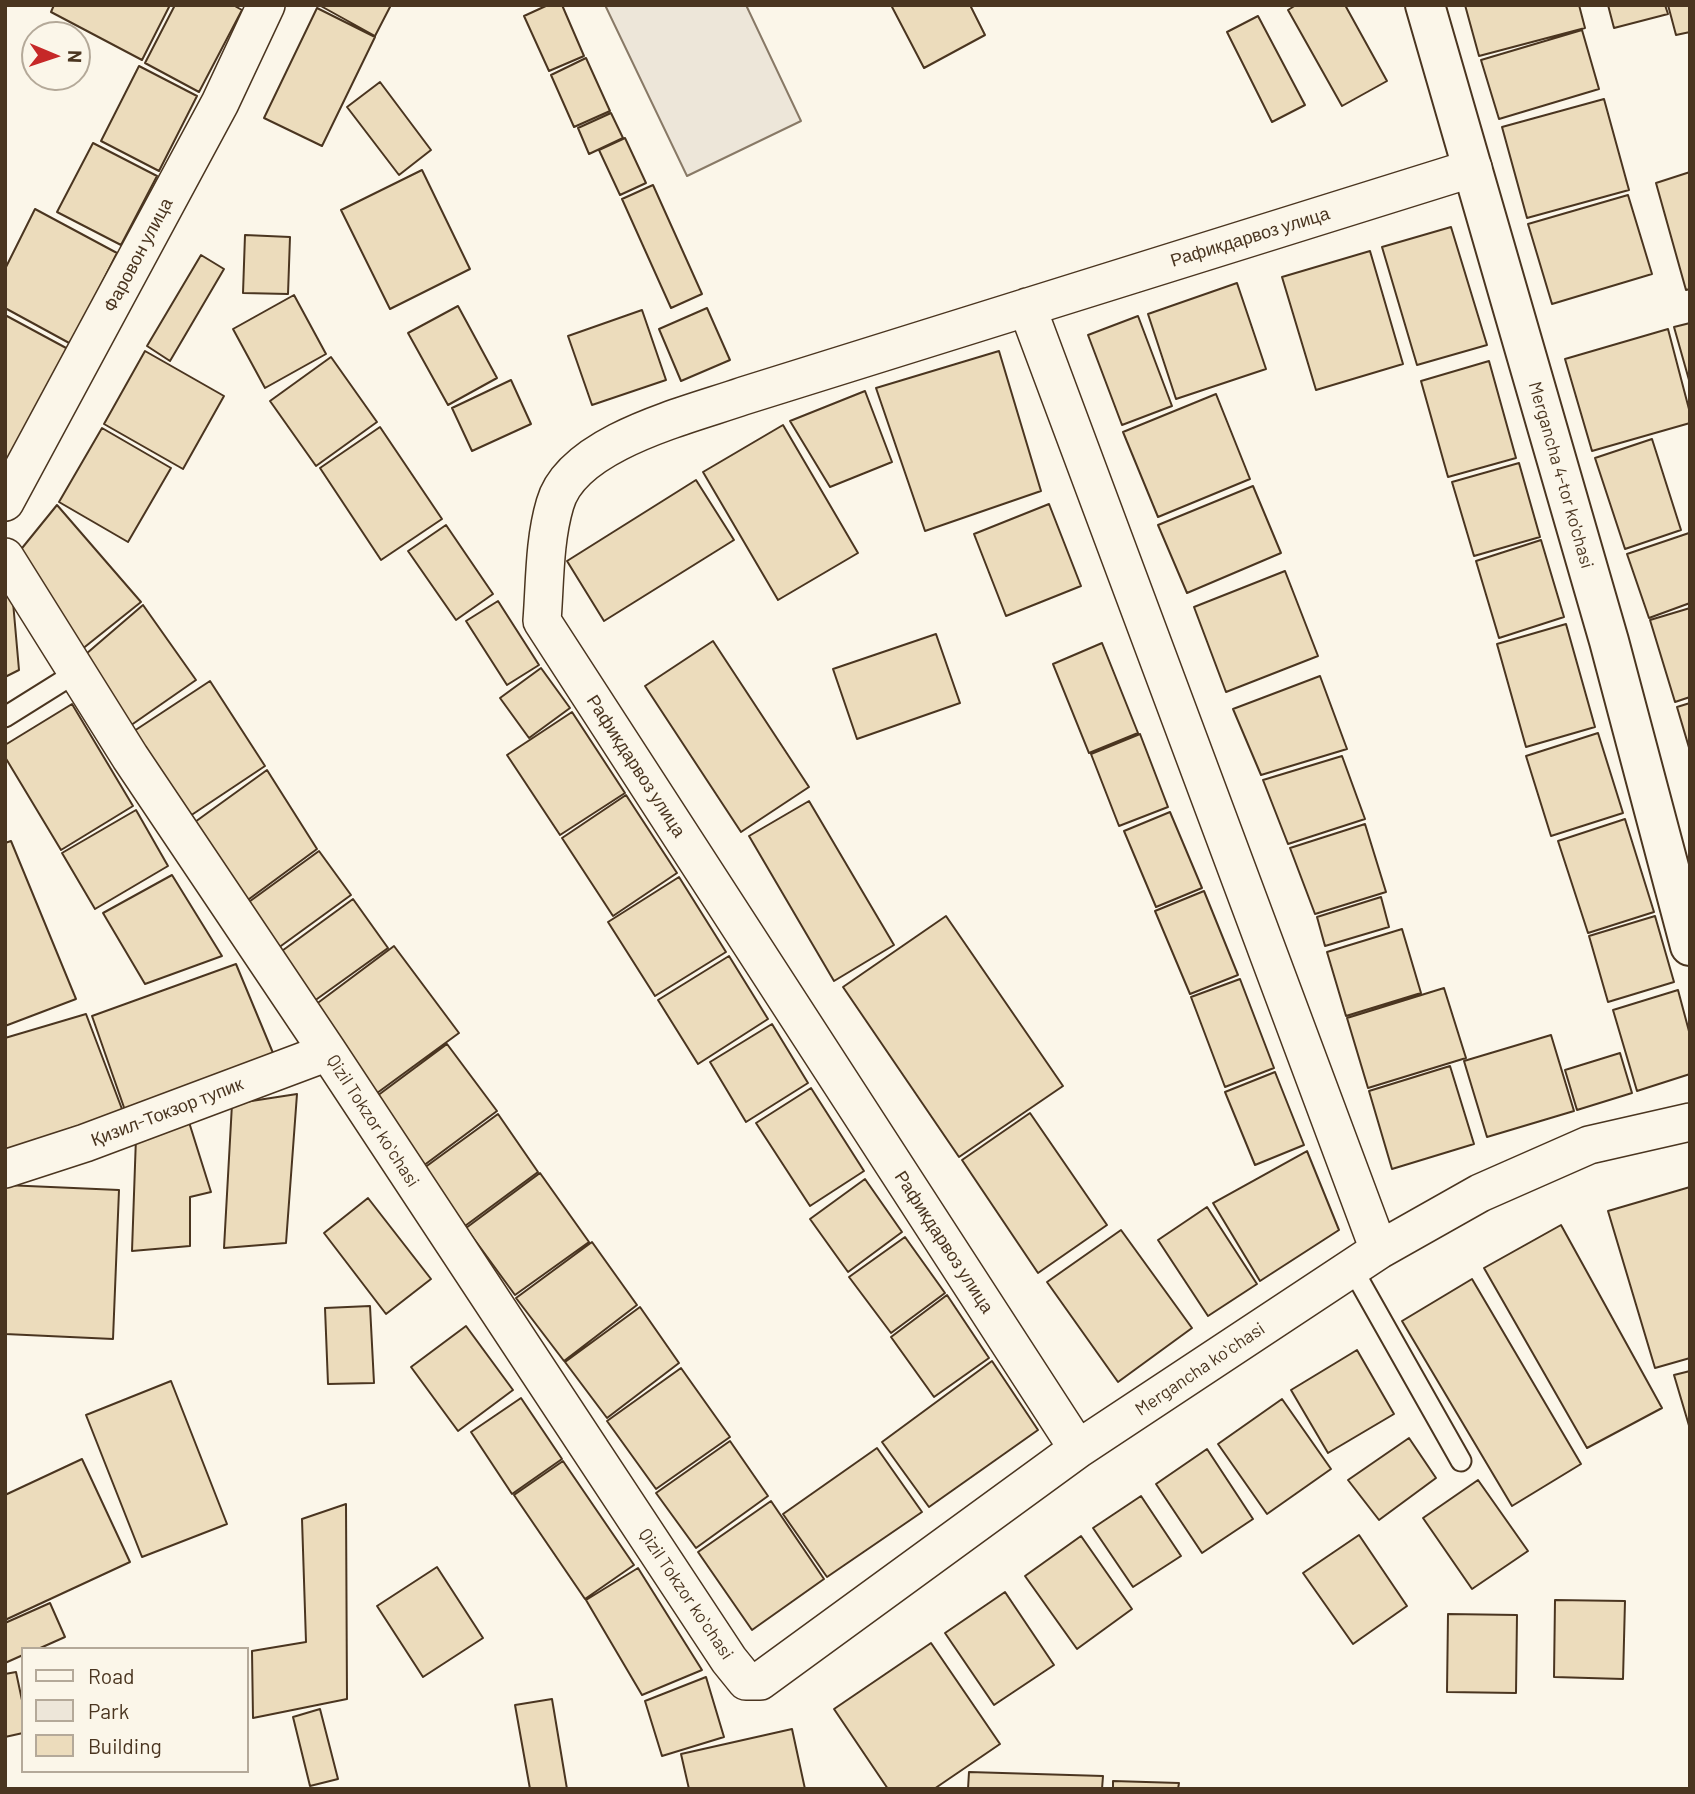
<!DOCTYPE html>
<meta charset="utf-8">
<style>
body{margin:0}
#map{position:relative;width:1695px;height:1794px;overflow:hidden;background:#fbf6e9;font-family:Barlow,sans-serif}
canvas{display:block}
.frame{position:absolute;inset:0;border:7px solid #4a3520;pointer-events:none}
.legend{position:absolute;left:21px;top:1647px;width:228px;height:126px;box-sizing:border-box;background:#fbf6e9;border:2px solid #b4a999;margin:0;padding:9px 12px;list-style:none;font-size:21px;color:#4a3520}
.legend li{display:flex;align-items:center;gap:14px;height:35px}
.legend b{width:35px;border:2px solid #b4a999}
.north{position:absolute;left:21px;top:21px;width:70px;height:70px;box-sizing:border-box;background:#fbf6e9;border:2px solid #b4a999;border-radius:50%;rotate:92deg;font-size:19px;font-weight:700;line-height:28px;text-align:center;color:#4a3520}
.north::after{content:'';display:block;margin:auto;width:24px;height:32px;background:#c62828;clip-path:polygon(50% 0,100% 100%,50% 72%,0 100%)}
</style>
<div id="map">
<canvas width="1695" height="1794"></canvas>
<div class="frame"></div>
<ul class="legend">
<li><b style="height:9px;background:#fbf6e9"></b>Road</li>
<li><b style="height:19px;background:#ede6d9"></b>Park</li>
<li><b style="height:19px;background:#ecdcbc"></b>Building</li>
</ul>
<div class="north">N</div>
</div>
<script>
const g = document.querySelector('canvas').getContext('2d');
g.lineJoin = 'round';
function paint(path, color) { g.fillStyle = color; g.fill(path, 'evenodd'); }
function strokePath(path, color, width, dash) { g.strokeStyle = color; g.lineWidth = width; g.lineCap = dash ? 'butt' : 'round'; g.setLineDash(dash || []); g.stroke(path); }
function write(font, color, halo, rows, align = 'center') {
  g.font = font + ' Barlow,sans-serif'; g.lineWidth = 5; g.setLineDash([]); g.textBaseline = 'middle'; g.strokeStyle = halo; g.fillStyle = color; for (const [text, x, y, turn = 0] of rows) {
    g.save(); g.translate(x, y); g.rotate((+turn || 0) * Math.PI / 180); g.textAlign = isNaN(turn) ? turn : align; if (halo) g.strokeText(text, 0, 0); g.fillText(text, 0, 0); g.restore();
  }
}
const green = new Path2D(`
 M 605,5 L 746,5 L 801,121 L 687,176 Z`);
const building = new Path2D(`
 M 54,5 L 170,5 L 142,60 L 51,12 Z
 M 175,5 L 233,5 L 242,10 L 199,92 L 145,63 Z
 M 319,5 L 391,5 L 375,36 Z
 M 548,5 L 562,5 L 584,56 L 549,71 L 524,16 Z
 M 891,5 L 970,5 L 985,35 L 924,68 Z
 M 1296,5 L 1345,5 L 1387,81 L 1342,106 L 1288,10 Z
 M 1465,5 L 1579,5 L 1585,28 L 1479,56 Z
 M 1608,5 L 1665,5 L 1668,14 L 1614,28 Z
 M 1668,5 L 1690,5 L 1690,32 L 1676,35 Z
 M 317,8 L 375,37 L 322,146 L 264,118 Z
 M 1258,16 L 1305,105 L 1272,122 L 1227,32 Z
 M 1582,30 L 1599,89 L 1499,119 L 1481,60 Z
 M 586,58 L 610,111 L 574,127 L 551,75 Z
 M 139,66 L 197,96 L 159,171 L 101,141 Z
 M 380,82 L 431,150 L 399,175 L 347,107 Z
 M 1604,99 L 1629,190 L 1527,218 L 1502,127 Z
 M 611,113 L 623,138 L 589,154 L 578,128 Z
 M 625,138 L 646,183 L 620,195 L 599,150 Z
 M 93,143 L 157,176 L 121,245 L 57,212 Z
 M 422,170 L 470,269 L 390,309 L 341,210 Z
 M 1690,172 L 1690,289 L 1686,290 L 1656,183 Z
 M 653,185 L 702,294 L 671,308 L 622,199 Z
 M 1628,195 L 1652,274 L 1552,304 L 1528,224 Z
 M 35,209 L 117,253 L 71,344 L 5,308 L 5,269 Z
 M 1451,227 L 1487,345 L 1417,365 L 1382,247 Z
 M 245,235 L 290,237 L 288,294 L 243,293 Z
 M 1370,251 L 1403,364 L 1316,390 L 1282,277 Z
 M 201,255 L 224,269 L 170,361 L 147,346 Z
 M 1237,283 L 1266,369 L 1176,399 L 1148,314 Z
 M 294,295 L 326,354 L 265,388 L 233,329 Z
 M 458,306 L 497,378 L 448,405 L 408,333 Z
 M 707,308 L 730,360 L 681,381 L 659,329 Z
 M 642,310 L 666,380 L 592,405 L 568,336 Z
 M 5,315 L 68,349 L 5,474 Z
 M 1138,316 L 1172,406 L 1122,425 L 1088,335 Z
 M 1690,323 L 1690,380 L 1689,380 L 1674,327 Z
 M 1668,329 L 1690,413 L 1690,423 L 1592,451 L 1565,359 Z
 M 145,351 L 224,396 L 183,469 L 104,424 Z
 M 999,351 L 1041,491 L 925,531 L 876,388 Z
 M 331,357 L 377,422 L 316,466 L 270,401 Z
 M 1489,361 L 1516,458 L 1448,477 L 1421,381 Z
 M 511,380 L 531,424 L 472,451 L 452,408 Z
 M 865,391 L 892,462 L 830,487 L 790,421 Z
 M 1216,394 L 1250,479 L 1158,517 L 1123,432 Z
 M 783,425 L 858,553 L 778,600 L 703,472 Z
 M 380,427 L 442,519 L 381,560 L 320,468 Z
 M 102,428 L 171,468 L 128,542 L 59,502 Z
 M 1652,439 L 1681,530 L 1625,549 L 1595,458 Z
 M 1519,463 L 1540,537 L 1474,556 L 1452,482 Z
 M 696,480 L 734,540 L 604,621 L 567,561 Z
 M 1253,486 L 1281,553 L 1187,593 L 1158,525 Z
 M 1049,504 L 1081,586 L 1006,616 L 974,534 Z
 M 57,505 L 141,602 L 81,650 L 14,558 Z
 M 446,525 L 493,594 L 456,620 L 408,551 Z
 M 1689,533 L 1690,603 L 1649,618 L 1627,554 Z
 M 1541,540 L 1564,617 L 1499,638 L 1476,561 Z
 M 1285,571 L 1318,656 L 1226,692 L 1194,607 Z
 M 5,593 L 13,602 L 19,670 L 5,677 Z
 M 498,601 L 539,665 L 507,685 L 466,621 Z
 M 143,605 L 196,680 L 127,728 L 79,660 Z
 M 1690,608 L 1690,697 L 1675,702 L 1650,620 Z
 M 1566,624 L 1595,727 L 1526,747 L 1497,644 Z
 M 936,634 L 960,703 L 857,739 L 833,669 Z
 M 713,641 L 809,787 L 741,832 L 645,686 Z
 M 1102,643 L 1138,733 L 1089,753 L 1053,664 Z
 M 541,668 L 570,708 L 529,738 L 500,698 Z
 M 1320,676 L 1347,749 L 1261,775 L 1233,709 Z
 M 210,681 L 265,766 L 184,820 L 128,735 Z
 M 1690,703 L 1690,751 L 1677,707 Z
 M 72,704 L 133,806 L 61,850 L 5,757 L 5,745 Z
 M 572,712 L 625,793 L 560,835 L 507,755 Z
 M 1598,733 L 1623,813 L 1551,836 L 1526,756 Z
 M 1140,734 L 1168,807 L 1119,826 L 1091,754 Z
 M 1342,756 L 1365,819 L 1288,844 L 1263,780 Z
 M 267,770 L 317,849 L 241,905 L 188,827 Z
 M 626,795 L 677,873 L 613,916 L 562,838 Z
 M 809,801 L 894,945 L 834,981 L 749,836 Z
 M 136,810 L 168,866 L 95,909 L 62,853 Z
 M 1170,812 L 1202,888 L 1156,907 L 1124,831 Z
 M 1625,819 L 1654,912 L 1588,933 L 1558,841 Z
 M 1365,824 L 1386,892 L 1315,914 L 1290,848 Z
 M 11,841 L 76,999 L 5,1026 L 5,843 Z
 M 319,851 L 351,895 L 274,951 L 242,907 Z
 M 172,875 L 222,956 L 145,984 L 103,913 Z
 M 679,877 L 726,952 L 655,996 L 608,922 Z
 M 1204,891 L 1238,975 L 1190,994 L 1155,911 Z
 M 1381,897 L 1389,927 L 1325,946 L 1317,917 Z
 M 353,899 L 388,948 L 310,1004 L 275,956 Z
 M 946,916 L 1063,1086 L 959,1157 L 843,987 Z
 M 1655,916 L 1674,982 L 1608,1002 L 1589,936 Z
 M 1402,929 L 1421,993 L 1346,1016 L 1327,952 Z
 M 394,946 L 459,1033 L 373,1096 L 311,1008 Z
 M 729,956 L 768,1019 L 698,1064 L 658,1000 Z
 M 236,964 L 273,1053 L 127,1116 L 92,1016 Z
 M 1240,979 L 1274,1068 L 1225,1087 L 1191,997 Z
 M 1444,988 L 1466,1058 L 1368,1088 L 1347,1018 Z
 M 1678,990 L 1690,1035 L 1690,1074 L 1637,1091 L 1613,1010 Z
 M 86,1014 L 125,1117 L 5,1160 L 5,1038 Z
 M 772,1024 L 808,1083 L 746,1122 L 710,1062 Z
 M 1551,1035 L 1574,1111 L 1487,1137 L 1464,1061 Z
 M 447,1044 L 497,1111 L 423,1166 L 373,1099 Z
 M 1620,1053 L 1632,1093 L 1577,1110 L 1565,1070 Z
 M 1450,1066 L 1474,1144 L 1392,1169 L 1369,1091 Z
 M 1275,1072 L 1304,1145 L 1255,1165 L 1225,1092 Z
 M 811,1088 L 864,1171 L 810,1206 L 756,1123 Z
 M 297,1094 L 286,1243 L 224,1248 L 232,1104 Z
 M 1030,1113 L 1107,1225 L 1038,1273 L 962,1160 Z
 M 498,1114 L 538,1172 L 465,1226 L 424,1168 Z
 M 188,1119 L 211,1192 L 190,1197 L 190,1246 L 132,1251 L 136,1137 Z
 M 1307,1151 L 1339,1230 L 1260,1281 L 1213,1203 Z
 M 540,1173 L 589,1242 L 515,1295 L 466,1228 Z
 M 865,1179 L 902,1232 L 848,1272 L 810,1219 Z
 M 5,1185 L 119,1190 L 113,1339 L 5,1334 Z
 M 1690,1187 L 1690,1358 L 1655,1368 L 1608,1211 Z
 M 368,1198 L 431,1279 L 386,1314 L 324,1233 Z
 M 1207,1207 L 1257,1284 L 1208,1316 L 1158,1240 Z
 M 1561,1225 L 1662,1408 L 1587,1448 L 1484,1268 Z
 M 1121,1230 L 1192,1328 L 1118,1382 L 1047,1282 Z
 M 905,1237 L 945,1293 L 891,1333 L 849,1277 Z
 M 592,1242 L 637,1305 L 564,1361 L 516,1298 Z
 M 1472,1279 L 1581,1464 L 1512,1506 L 1402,1321 Z
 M 947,1295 L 989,1358 L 934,1397 L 891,1337 Z
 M 370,1306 L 374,1383 L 328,1384 L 325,1308 Z
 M 640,1307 L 679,1363 L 607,1418 L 565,1362 Z
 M 466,1326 L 513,1390 L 458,1431 L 411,1367 Z
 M 1357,1350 L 1394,1414 L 1328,1453 L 1291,1390 Z
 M 992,1361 L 1038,1430 L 929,1507 L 882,1442 Z
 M 681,1368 L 730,1437 L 656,1489 L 607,1421 Z
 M 1690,1371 L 1690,1429 L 1674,1375 Z
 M 171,1381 L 227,1524 L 142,1557 L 86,1415 Z
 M 521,1398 L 562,1459 L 512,1494 L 471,1432 Z
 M 1282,1399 L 1331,1469 L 1267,1514 L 1218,1444 Z
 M 1409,1438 L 1436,1478 L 1379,1520 L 1348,1480 Z
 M 730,1441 L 768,1496 L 696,1548 L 656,1493 Z
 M 877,1448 L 922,1512 L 827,1577 L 783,1514 Z
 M 1207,1449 L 1253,1519 L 1202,1553 L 1156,1484 Z
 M 82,1459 L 130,1562 L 5,1620 L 5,1495 Z
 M 563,1461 L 634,1565 L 585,1599 L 514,1495 Z
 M 1478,1480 L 1528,1551 L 1472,1589 L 1423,1518 Z
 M 1141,1496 L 1181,1556 L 1133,1587 L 1093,1528 Z
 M 771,1501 L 824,1579 L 752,1630 L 698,1552 Z
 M 346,1504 L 347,1699 L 253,1718 L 252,1651 L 306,1642 L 302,1519 Z
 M 1359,1535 L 1407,1606 L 1353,1644 L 1303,1573 Z
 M 1081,1536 L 1132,1609 L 1077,1649 L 1025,1576 Z
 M 437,1567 L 483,1638 L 423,1677 L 377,1606 Z
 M 638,1568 L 702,1670 L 642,1695 L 586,1600 Z
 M 1005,1592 L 1054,1665 L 994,1705 L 945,1633 Z
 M 1555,1600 L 1625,1601 L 1623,1679 L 1554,1677 Z
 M 50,1603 L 65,1637 L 38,1649 L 23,1649 L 23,1655 L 5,1663 L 5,1623 Z
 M 1448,1614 L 1517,1615 L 1516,1693 L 1447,1692 Z
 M 931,1643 L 1000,1744 L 934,1789 L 888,1789 L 834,1709 Z
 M 16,1672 L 23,1705 L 23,1733 L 5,1737 L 5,1674 Z
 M 706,1677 L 724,1737 L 662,1756 L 645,1701 Z
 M 552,1699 L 567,1789 L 530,1789 L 515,1705 Z
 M 320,1709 L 338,1779 L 310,1786 L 293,1717 Z
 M 792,1729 L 805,1789 L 689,1789 L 681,1754 Z
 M 969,1772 L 1103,1776 L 1102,1789 L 968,1789 Z
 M 1113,1781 L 1179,1783 L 1178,1789 L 1113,1789 Z`);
const lane = new Path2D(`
 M 5,717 L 77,672
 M 1352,1268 L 1461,1461`);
const street = new Path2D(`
 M 1027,307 L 1379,1250
 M 5,502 L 220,103 L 266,5
 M 5,557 L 130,757 L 328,1052 L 729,1660 L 746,1681 L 760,1681 L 1078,1449 L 1379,1250 L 1480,1193 L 1589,1145 L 1690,1122
 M 5,1169 L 85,1143 L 328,1052
 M 1078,1449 L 542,621 C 545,583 544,541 555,504 C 572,442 689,415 743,396 L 1473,168`);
const secondary = new Path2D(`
 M 1425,5 L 1609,641 L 1690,946`);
const streetNames = [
 ["Рафикдарвоз улица",1250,237,-17],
 ["Фаровон улица",138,255,-62],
 ["Mergancha 4-tor ko'chasi",1561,475,74],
 ["Рафикдарвоз улица",636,766,57],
 ["Қизил-Токзор тупик",167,1112,-21],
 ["Qizil Tokzor koʻchasi",373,1121,57],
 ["Рафикдарвоз улица",944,1242,57],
 ["Mergancha koʻchasi",1200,1369,-34],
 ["Qizil Tokzor koʻchasi",686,1594,56]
];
paint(green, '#ede6d9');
strokePath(green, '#887966', 2);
paint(building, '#ecdcbc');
strokePath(building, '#4a3520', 2);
strokePath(lane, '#4a3520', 23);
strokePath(street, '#4a3520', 40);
strokePath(secondary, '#4a3520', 42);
strokePath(lane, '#fbf6e9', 19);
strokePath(street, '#fbf6e9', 37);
strokePath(secondary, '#fbf6e9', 38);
write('18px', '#4a3520', '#fbf6e9', streetNames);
</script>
